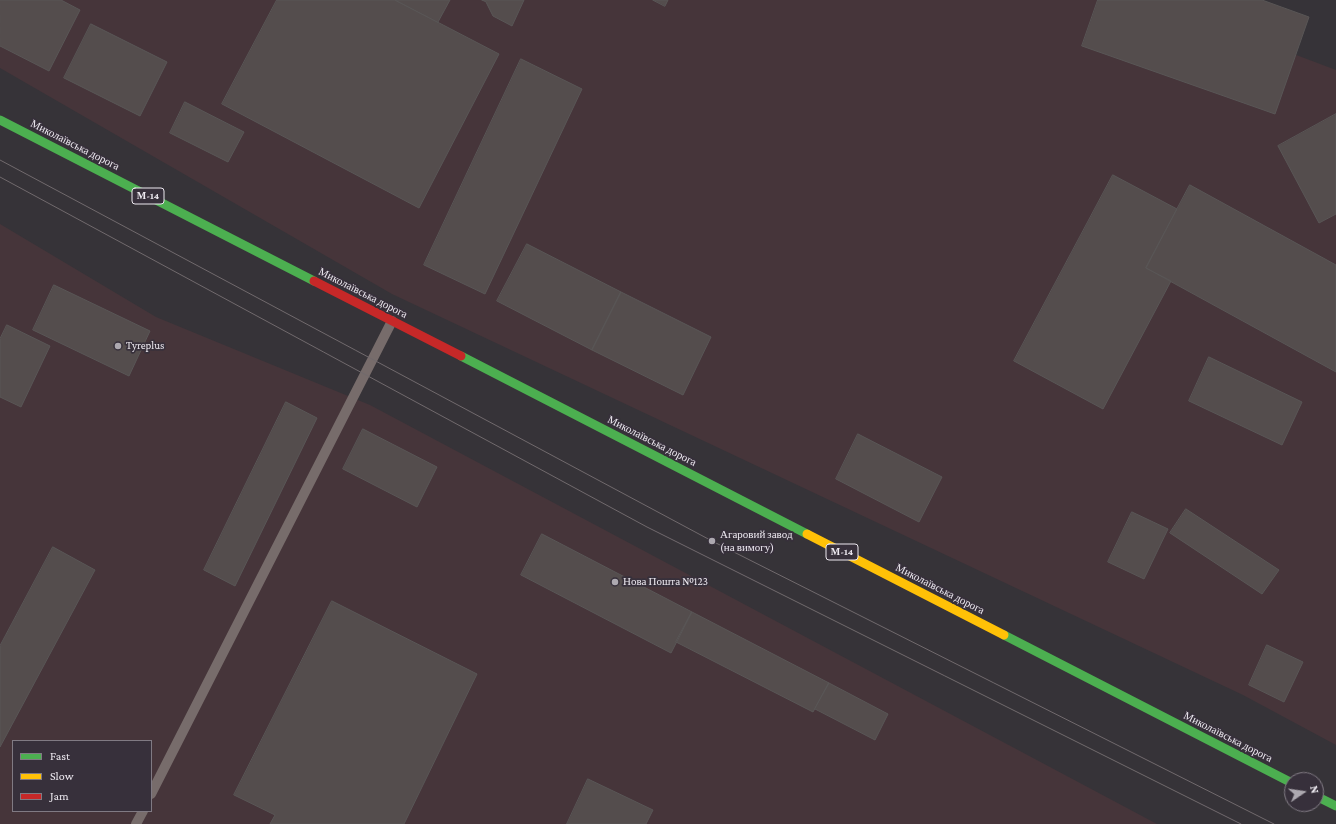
<!DOCTYPE html>
<meta charset="utf-8">
<style>
body{margin:0}
#map{position:relative;width:1336px;height:824px;overflow:hidden;background:#363338;font-family:"Crimson Pro",serif}
canvas{display:block}
.legend{position:absolute;left:12px;top:740px;width:140px;height:72px;box-sizing:border-box;background:#37303b;border:1px solid #807a83;margin:0;padding:5px 7px;list-style:none;font-size:12px;color:#ede9f0}
.legend li{display:flex;align-items:center;gap:8px;height:20px}
.legend b{width:20px;border:1px solid #807a83}
.north{position:absolute;left:1284px;top:772px;width:40px;height:40px;box-sizing:border-box;background:#37303b;border:1px solid #807a83;border-radius:50%;rotate:77deg;font-size:11px;font-weight:700;line-height:16px;text-align:center;color:#ede9f0}
.north::after{content:'';display:block;margin:auto;width:14px;height:18px;background:#ada9b0;clip-path:polygon(50% 0,100% 100%,50% 72%,0 100%)}
</style>
<div id="map">
<canvas width="1336" height="824"></canvas>
<ul class="legend">
<li><b style="height:5px;background:#4caf50"></b>Fast</li>
<li><b style="height:5px;background:#ffc107"></b>Slow</li>
<li><b style="height:5px;background:#c62828"></b>Jam</li>
</ul>
<div class="north">N</div>
</div>
<script>
const g = document.querySelector('canvas').getContext('2d');
g.lineJoin = 'round';
function paint(path, color) { g.fillStyle = color; g.fill(path, 'evenodd'); }
function strokePath(path, color, width, dash) { g.strokeStyle = color; g.lineWidth = width; g.lineCap = dash ? 'butt' : 'round'; g.setLineDash(dash || []); g.stroke(path); }
function write(font, color, halo, rows, align = 'center') {
  g.font = font + ' "Crimson Pro",serif'; g.lineWidth = 3.5; g.setLineDash([]); g.textBaseline = 'middle'; g.strokeStyle = halo; g.fillStyle = color; for (const [text, x, y, turn = 0] of rows) {
    g.save(); g.translate(x, y); g.rotate((+turn || 0) * Math.PI / 180); g.textAlign = isNaN(turn) ? turn : align; if (halo) g.strokeText(text, 0, 0); g.fillText(text, 0, 0); g.restore();
  }
}
const industrial = new Path2D(`
 M 0,0 L 1151,0 L 1336,70 L 1336,745 L 1243,695 L 392,294 L 0,68 Z
 M 0,224 L 156,317 L 370,405 L 1157,824 L 0,824 ZM 13,741 L 151,741 L 151,811 L 13,811 Z`);
const building = new Path2D(`
 M 0,0 L 61,0 L 80,10 L 49,71 L 0,46 Z
 M 277,0 L 395,0 L 499,54 L 419,208 L 222,104 Z
 M 395,0 L 450,0 L 438,22 Z
 M 482,0 L 524,0 L 512,26 L 493,16 L 486,2 Z
 M 653,0 L 668,0 L 665,6 Z
 M 1098,0 L 1262,0 L 1309,17 L 1275,114 L 1082,46 Z
 M 91,24 L 167,62 L 140,116 L 64,78 Z
 M 521,59 L 582,89 L 485,294 L 424,265 Z
 M 185,102 L 244,132 L 228,162 L 170,133 Z
 M 1336,114 L 1336,214 L 1319,223 L 1278,146 Z
 M 1113,175 L 1177,209 L 1146,268 L 1171,281 L 1103,409 L 1014,361 Z
 M 1190,185 L 1336,265 L 1336,372 L 1146,268 Z
 M 527,244 L 621,292 L 592,350 L 497,301 Z
 M 54,285 L 150,331 L 129,376 L 33,330 Z
 M 621,292 L 711,337 L 683,395 L 592,350 Z
 M 7,325 L 50,346 L 21,407 L 0,397 L 0,339 Z
 M 1209,357 L 1302,402 L 1282,445 L 1189,401 Z
 M 286,402 L 317,418 L 235,586 L 204,570 Z
 M 363,429 L 437,467 L 417,507 L 343,469 Z
 M 858,434 L 942,477 L 919,522 L 836,479 Z
 M 1186,509 L 1279,570 L 1262,594 L 1170,533 Z
 M 1132,512 L 1168,529 L 1144,579 L 1108,562 Z
 M 542,534 L 692,612 L 671,653 L 521,575 Z
 M 53,547 L 95,570 L 0,747 L 0,646 Z
 M 332,601 L 477,674 L 404,824 L 270,824 L 275,815 L 234,795 Z
 M 692,612 L 829,683 L 813,712 L 676,642 Z
 M 1267,645 L 1303,662 L 1284,702 L 1249,685 Z
 M 829,683 L 888,714 L 875,740 L 815,709 Z
 M 588,779 L 653,810 L 646,824 L 567,824 Z`);
const lane = new Path2D(`
 M 151,794 L 392,321
 M 136,824 L 143,811`);
const fast = new Path2D(`
 M 0,120 L 314,281
 M 461,356 L 807,534
 M 1004,635 L 1292,783
 M 1316,796 L 1336,806`);
const slow = new Path2D(`
 M 807,534 L 1004,635`);
const jam = new Path2D(`
 M 314,281 L 461,356`);
const tram = new Path2D(`
 M 0,160 L 712,541 L 1274,824
 M 0,177 L 647,527 L 1241,824`);
const markers = [
 [118,346,4,"#ada9b0"],
 [712,541,4,"#ada9b0"],
 [615,582,4,"#ada9b0"]
];
const shields = [
 [148,196,32],
 [842,552,32]
];
const shieldNames = [
 ["М-14",148,196],
 ["М-14",842,552]
];
const streetNames = [
 ["Миколаївська дорога",75,145,27],
 ["Миколаївська дорога",363,293,27],
 ["Миколаївська дорога",652,441,27],
 ["Миколаївська дорога",940,589,27],
 ["Миколаївська дорога",1228,737,27]
];
const poiNames = [
 ["Tyreplus",126,346],
 ["Агаровий завод",720,535],
 ["(на вимогу)",720,548],
 ["Нова Пошта №123",623,582]
];
paint(industrial, '#46353a');
paint(building, '#544d4d');
strokePath(building, '#595656', 1);
strokePath(lane, '#776c6b', 10);
strokePath(fast, '#4caf50', 9);
strokePath(slow, '#ffc107', 9);
strokePath(jam, '#c62828', 9);
strokePath(tram, '#716a6d', 1);
for (const [x, y, r, color] of markers) { const dot = new Path2D(); dot.arc(x, y, r, 0, 2 * Math.PI); g.fillStyle = color; g.fill(dot); strokePath(dot, '#37303b', 1.5); }
for (const [x, y, w] of shields) { const box = new Path2D(); box.roundRect(x - w / 2, y - 8, w, 16, 3); g.fillStyle = '#37303b'; g.fill(box); strokePath(box, '#ede9f0', 1); }
write('bold 10px', '#ede9f0', null, shieldNames);
write('11px', '#ede9f0', '#37303b', streetNames);
write('11px', '#ede9f0', '#37303b', poiNames, 'left');
</script>
